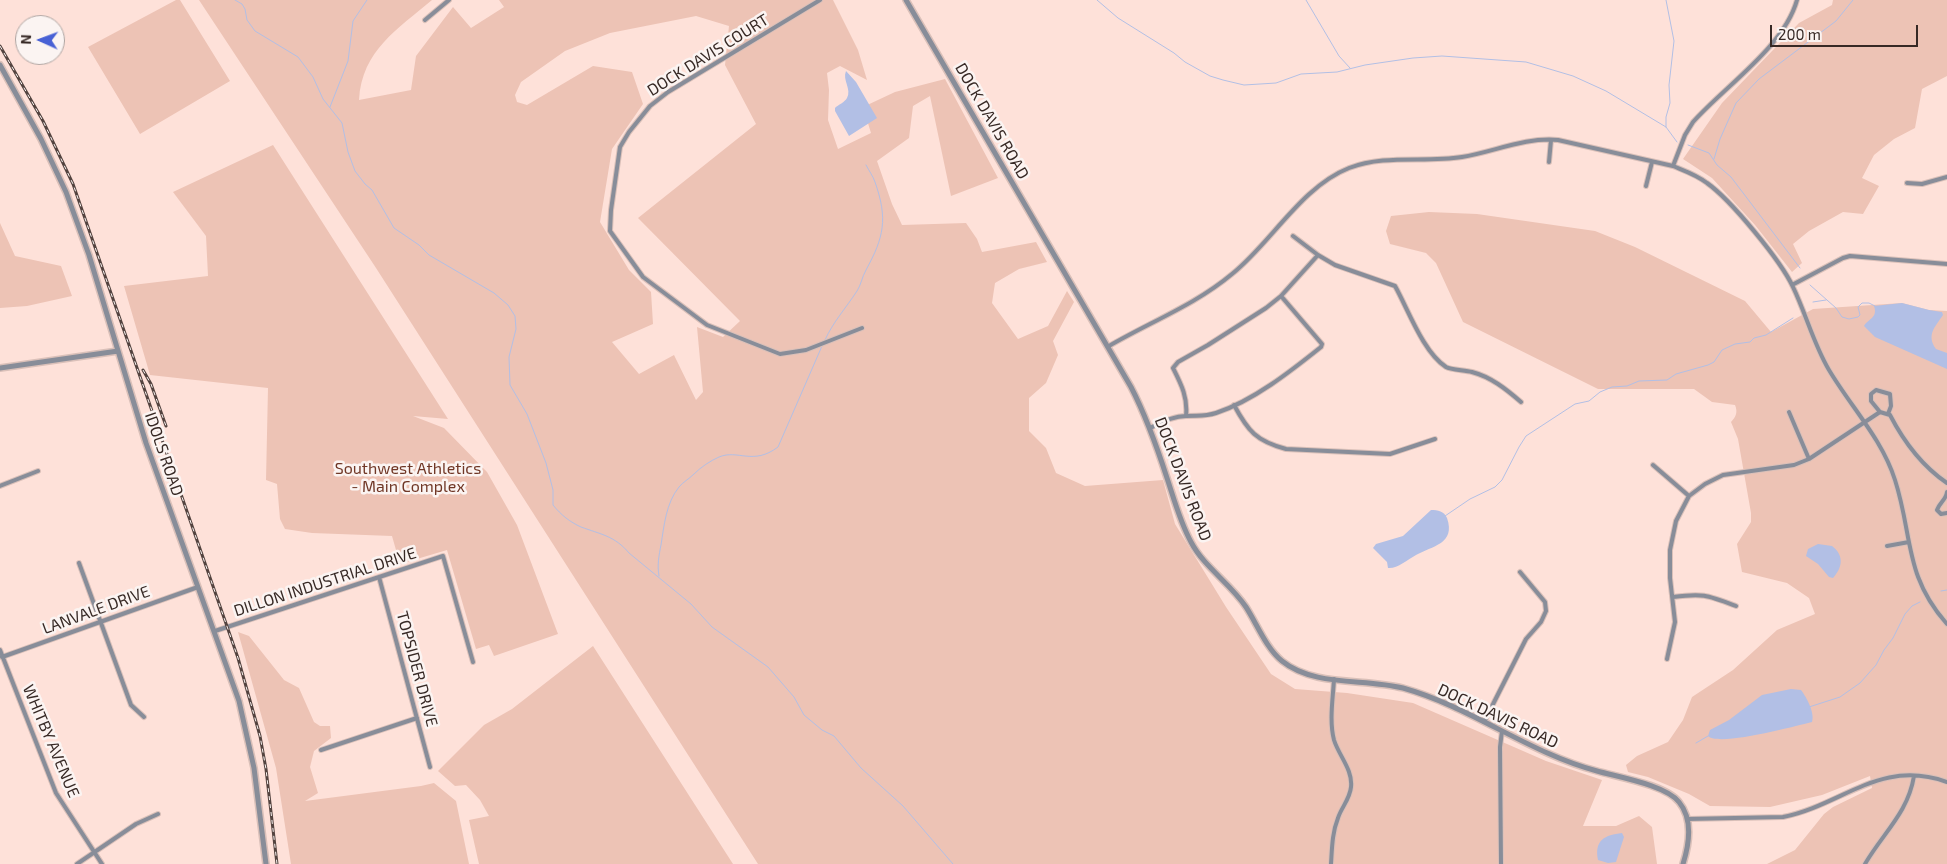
<!DOCTYPE html>
<style>
body{margin:0}
#map{position:relative;width:1947px;height:864px;overflow:hidden;background:#fee1d9;font-family:"Exo 2",sans-serif}
canvas{display:block}
.north{position:absolute;left:15px;top:15px;width:50px;height:50px;box-sizing:border-box;background:#fbf4f2;border:1px solid #ada3a0;border-radius:50%;rotate:272deg;font-size:14px;font-weight:700;line-height:20px;text-align:center;color:#372925}
.north::after{content:'';display:block;margin:auto;width:18px;height:22px;background:#4861d5;clip-path:polygon(50% 0,100% 100%,50% 72%,0 100%)}
.scale{position:absolute;left:1770px;top:25px;width:148px;height:22px;box-sizing:border-box;border:2px solid #372925;border-top:0;padding-left:6px;font-size:15px;line-height:18px;white-space:nowrap;color:#372925;-webkit-text-stroke:4px #fbf4f2;paint-order:stroke}
</style>
<div id="map">
<canvas width="1947" height="864"></canvas>
<div class="north">N</div>
<div class="scale">200 m</div>
</div>
<script>
const g = document.querySelector('canvas').getContext('2d');
g.lineJoin = 'round';
function paint(path, color) { g.fillStyle = color; g.fill(path, 'evenodd'); }
function strokePath(path, color, width, dash) { g.strokeStyle = color; g.lineWidth = width; g.lineCap = dash ? 'butt' : 'round'; g.setLineDash(dash || []); g.stroke(path); }
function write(font, color, halo, rows, align = 'center') {
  g.font = font + ' "Exo 2",sans-serif'; g.lineWidth = 5; g.setLineDash([]); g.textBaseline = 'middle'; g.strokeStyle = halo; g.fillStyle = color; for (const [text, x, y, turn = 0] of rows) {
    g.save(); g.translate(x, y); g.rotate((+turn || 0) * Math.PI / 180); g.textAlign = isNaN(turn) ? turn : align; if (halo) g.strokeText(text, 0, 0); g.fillText(text, 0, 0); g.restore();
  }
}
const green = new Path2D(`
 M 176,0 L 180,0 L 230,81 L 140,134 L 88,47 Z
 M 199,0 L 432,0 C 398,29 362,50 359,100 L 411,90 L 416,56 L 453,7 L 471,28 L 504,7 L 499,0 L 833,0 L 858,50 L 867,80 L 840,66 L 827,73 L 829,90 L 828,120 L 838,149 L 871,133 L 863,107 L 895,92 L 945,79 L 998,178 L 951,196 L 930,96 L 913,106 L 909,138 L 877,161 L 892,204 L 902,225 L 966,223 L 977,239 L 982,252 L 1036,242 L 1047,262 L 1019,269 L 995,283 L 992,303 L 1018,339 L 1048,326 L 1067,291 L 1074,302 L 1053,341 L 1058,355 L 1046,383 L 1029,398 L 1029,431 L 1046,448 L 1056,473 L 1085,486 L 1163,480 L 1175,524 L 1226,607 L 1271,674 L 1295,689 L 1347,693 L 1413,703 L 1546,761 L 1602,780 L 1583,826 L 1616,826 L 1639,816 L 1652,827 L 1657,864 L 758,864 L 376,268 ZM 696,16 L 729,26 L 725,65 L 756,124 L 638,218 L 740,321 L 723,337 L 697,327 L 703,392 L 696,400 L 674,355 L 639,374 L 612,342 L 653,324 L 651,292 L 629,270 L 600,222 L 612,149 L 643,104 L 632,72 L 593,66 L 527,105 L 517,102 L 515,95 L 521,82 L 565,51 L 610,33 Z
 M 1833,0 L 1947,0 L 1947,76 L 1922,89 L 1915,128 L 1894,139 L 1874,155 L 1862,178 L 1879,186 L 1863,214 L 1843,212 L 1809,231 L 1793,244 L 1802,263 L 1792,272 L 1755,225 L 1712,178 L 1683,159 L 1722,103 L 1799,23 L 1832,5 Z
 M 273,145 L 448,419 L 413,416 L 444,428 L 487,472 L 517,525 L 558,634 L 494,656 L 489,645 L 476,649 L 447,550 L 400,564 L 392,536 L 312,533 L 285,529 L 280,519 L 277,484 L 266,480 L 268,388 L 150,375 L 124,286 L 208,276 L 206,236 L 173,192 Z
 M 1429,212 L 1477,214 L 1595,231 L 1635,247 L 1745,301 L 1771,332 L 1813,309 L 1902,303 L 1929,310 L 1947,311 L 1947,864 L 1767,864 L 1795,850 L 1824,814 L 1833,807 L 1872,788 L 1870,776 L 1822,795 L 1770,807 L 1710,806 L 1689,794 L 1648,777 L 1628,772 L 1626,765 L 1637,756 L 1668,742 L 1683,720 L 1692,697 L 1733,670 L 1777,630 L 1815,614 L 1809,598 L 1787,583 L 1742,572 L 1737,544 L 1751,522 L 1751,513 L 1738,439 L 1731,422 C 1736,417 1738,412 1735,405 L 1712,402 L 1694,389 L 1598,389 L 1463,322 L 1436,263 L 1426,253 L 1390,244 L 1386,231 L 1391,216 Z
 M 0,223 L 15,256 L 61,266 L 72,296 L 27,306 L 0,308 Z
 M 238,632 L 249,636 L 284,680 L 299,688 L 314,722 L 320,726 L 330,726 L 331,738 L 314,751 L 310,767 L 318,793 L 305,801 L 421,786 L 434,783 L 456,801 L 469,864 L 291,864 L 276,768 Z
 M 593,646 L 733,864 L 479,864 L 469,820 L 489,816 L 480,800 L 466,785 L 455,786 L 438,771 L 484,725 L 512,709 Z`);
const water = new Path2D(`
 M 846,71 L 856,82 L 877,118 L 849,136 L 835,111 L 835,108 C 838,105 845,102 847,98 C 852,89 842,80 846,71 Z
 M 1902,303 L 1929,310 L 1942,312 L 1943,315 C 1935,327 1926,335 1936,349 L 1947,353 L 1947,369 L 1875,337 L 1864,326 C 1869,318 1878,318 1874,306 Z
 M 1431,510 C 1438,510 1444,511 1447,518 C 1456,544 1432,546 1416,555 C 1407,560 1397,569 1388,568 L 1387,562 L 1373,548 L 1376,544 L 1403,536 Z
 M 1818,544 L 1832,546 C 1844,555 1843,567 1833,578 L 1829,577 L 1818,564 L 1806,556 L 1808,549 Z
 M 1791,689 L 1801,690 C 1807,698 1815,713 1812,722 C 1795,726 1719,747 1708,736 L 1710,730 L 1729,720 L 1762,695 Z
 M 1622,833 L 1624,837 L 1616,862 L 1608,863 L 1598,860 C 1594,840 1605,835 1622,833 Z`);
const stream = new Path2D(`
 M 235,0 L 242,4 L 245,9 L 247,20 L 255,31 L 298,57 L 313,77 L 323,99 L 342,123 L 348,152 L 355,171 L 365,184 L 372,190 L 394,228 L 419,245 L 429,255 L 494,293 L 508,305 L 515,316 L 516,329 L 509,357 L 510,385 L 527,414 L 546,463 L 553,490 L 553,505 C 561,515 570,522 581,527 C 600,534 615,536 629,553 L 691,604 L 712,627 L 768,667 L 794,697 L 804,715 L 822,730 L 834,736 L 861,768 L 903,806 L 953,864
 M 1097,0 L 1118,18 L 1174,53 L 1185,62 L 1210,76 L 1223,80 L 1244,85 L 1276,83 L 1301,74 L 1337,72 L 1365,65 L 1413,58 L 1442,56 L 1526,62 L 1573,76 L 1606,91 L 1666,127 L 1677,142
 M 1306,0 L 1339,56 L 1350,68
 M 330,107 L 348,61 L 353,21 L 367,0
 M 1666,127 L 1666,117 L 1670,103 L 1669,85 L 1674,41 L 1666,0
 M 1688,145 L 1709,153 L 1717,165 L 1731,177 L 1800,268
 M 1714,159 L 1720,139 L 1736,103 L 1759,79 L 1836,21 L 1853,0
 M 1810,285 L 1836,308 L 1842,317 L 1849,319 L 1858,317 L 1860,315 L 1858,307 L 1862,303 L 1869,303 L 1875,306
 M 1813,302 L 1826,300
 M 825,340 C 833,322 846,308 857,291 C 861,285 862,277 866,270 C 884,237 888,219 875,182 C 873,176 869,171 866,165
 M 1445,516 L 1470,499 L 1495,487 L 1502,480 L 1519,447 L 1526,436 L 1575,404 L 1589,401 L 1600,392 L 1612,387 L 1627,386 L 1639,381 L 1667,380 L 1676,374 L 1708,365 L 1714,362 L 1722,350 L 1735,344 L 1750,342 L 1754,338 L 1766,335 L 1793,318
 M 659,576 C 657,565 659,555 661,545 C 664,526 666,503 679,487 C 683,482 689,479 694,474 C 701,467 710,461 719,457 C 738,449 753,466 778,447 L 822,346
 M 1941,591 L 1947,590
 M 1809,707 L 1840,697 L 1860,683 L 1876,665 L 1884,650 L 1893,638 L 1905,614 L 1912,606 L 1920,602
 M 1696,743 L 1708,736`);
const minor = new Path2D(`
 M 820,0 L 668,92 L 650,106 L 629,132 L 620,147 L 611,210 L 610,231 L 643,277 L 707,325 L 780,354 L 806,350 L 862,328
 M 425,20 L 449,0
 M 1549,162 L 1551,140
 M 1673,166 L 1685,135 L 1693,122 C 1725,86 1784,47 1797,0
 M 1907,183 L 1922,184 L 1947,177
 M 1646,186 L 1652,162
 M 1293,236 L 1318,255 L 1335,265 L 1395,286 C 1408,309 1423,352 1446,367 C 1451,370 1465,370 1472,372 C 1491,377 1506,389 1521,402
 M 1792,285 L 1843,258 L 1850,256 L 1947,264
 M 1109,346 C 1150,322 1195,305 1232,274 C 1271,243 1301,187 1349,168 C 1386,154 1424,163 1462,157 C 1494,152 1524,137 1558,140 L 1673,166 C 1685,171 1697,175 1707,183 C 1731,200 1781,261 1793,287 C 1806,314 1814,345 1829,370 C 1851,407 1882,439 1895,480 C 1913,536 1904,576 1947,624
 M 1234,405 C 1248,431 1256,441 1286,449 L 1390,454 L 1435,439
 M 1789,412 L 1809,459
 M 1880,412 L 1871,401 L 1871,394 L 1876,390 L 1890,394 L 1891,406 L 1888,414
 M 1186,416 C 1188,397 1181,384 1173,368 L 1178,362 L 1208,345 L 1266,308 L 1281,296 L 1318,255
 M 1150,428 C 1161,423 1173,416 1186,416 C 1198,415 1204,417 1216,413 C 1253,401 1291,371 1321,347 L 1322,344 L 1281,296
 M 1653,465 L 1689,496
 M 0,486 L 38,471
 M 1947,492 C 1946,500 1940,502 1937,510 L 1941,514 L 1947,513
 M 1887,546 L 1909,542
 M 79,563 L 131,705 L 144,717
 M 379,577 L 430,767
 M 1673,597 C 1703,593 1707,595 1736,606
 M 215,631 L 443,556 L 473,662
 M 0,650 L 56,793 L 102,864
 M 2,657 L 198,587
 M 1667,659 L 1675,622 L 1670,578 L 1670,550 L 1676,521 L 1689,496 L 1705,484 L 1723,475 L 1794,465 L 1809,459 L 1880,412 L 1890,415 C 1904,442 1922,466 1947,483
 M 1484,722 L 1526,639 L 1541,622 L 1546,611 L 1545,602 L 1520,572
 M 321,750 L 417,718
 M 1687,819 L 1783,817 C 1843,805 1880,758 1947,782
 M 77,864 L 136,824 L 158,814
 M 1331,864 C 1332,849 1332,833 1338,818 C 1341,808 1350,799 1351,787 C 1353,770 1339,756 1334,740 C 1329,721 1333,698 1334,679
 M 1501,864 L 1500,747 L 1502,731
 M 1865,864 C 1883,833 1908,813 1914,776`);
const tertiary = new Path2D(`
 M 906,0 L 1131,387 C 1146,416 1157,447 1167,478 C 1174,499 1180,522 1191,542 C 1204,567 1230,583 1246,607 C 1257,624 1266,648 1282,661 C 1314,687 1364,678 1403,688 C 1471,707 1529,753 1597,771 C 1618,777 1666,785 1679,802 C 1693,819 1689,845 1683,864
 M 0,65 L 41,139 L 66,192 L 89,255 L 146,443 L 239,701 L 254,768 L 266,864
 M 0,368 L 118,351`);
const rail = new Path2D(`
 M 0,46 L 43,121 L 73,184 L 238,658 L 260,736 L 266,769 L 277,864
 M 143,370 L 151,384 L 166,426`);
const streetNames = [
 ["DOCK DAVIS COURT",708,55,-32],
 ["DOCK DAVIS ROAD",992,121,60],
 ["IDOLS ROAD",164,454,71],
 ["DOCK DAVIS ROAD",1183,479,69],
 ["DILLON INDUSTRIAL DRIVE",325,582,-18],
 ["LANVALE DRIVE",96,610,-20],
 ["TOPSIDER DRIVE",417,669,75],
 ["DOCK DAVIS ROAD",1498,716,25],
 ["WHITBY AVENUE",51,741,67]
];
const parkNames = [
 ["Southwest Athletics",408,469],
 ["- Main Complex",408,487]
];
paint(green, '#edc3b5');
paint(water, '#b2bfe5');
strokePath(stream, '#b2bfe5', 1);
strokePath(minor, '#dac0b9', 6);
strokePath(tertiary, '#dac0b9', 8);
strokePath(minor, '#888d99', 4);
strokePath(tertiary, '#888d99', 5);
strokePath(rail, '#53433f', 3);
strokePath(rail, '#fbf4f2', 1, [4]);
write('16px', '#372925', '#fbf4f2', streetNames);
write('16px', '#703726', '#fbf4f2', parkNames);
</script>
